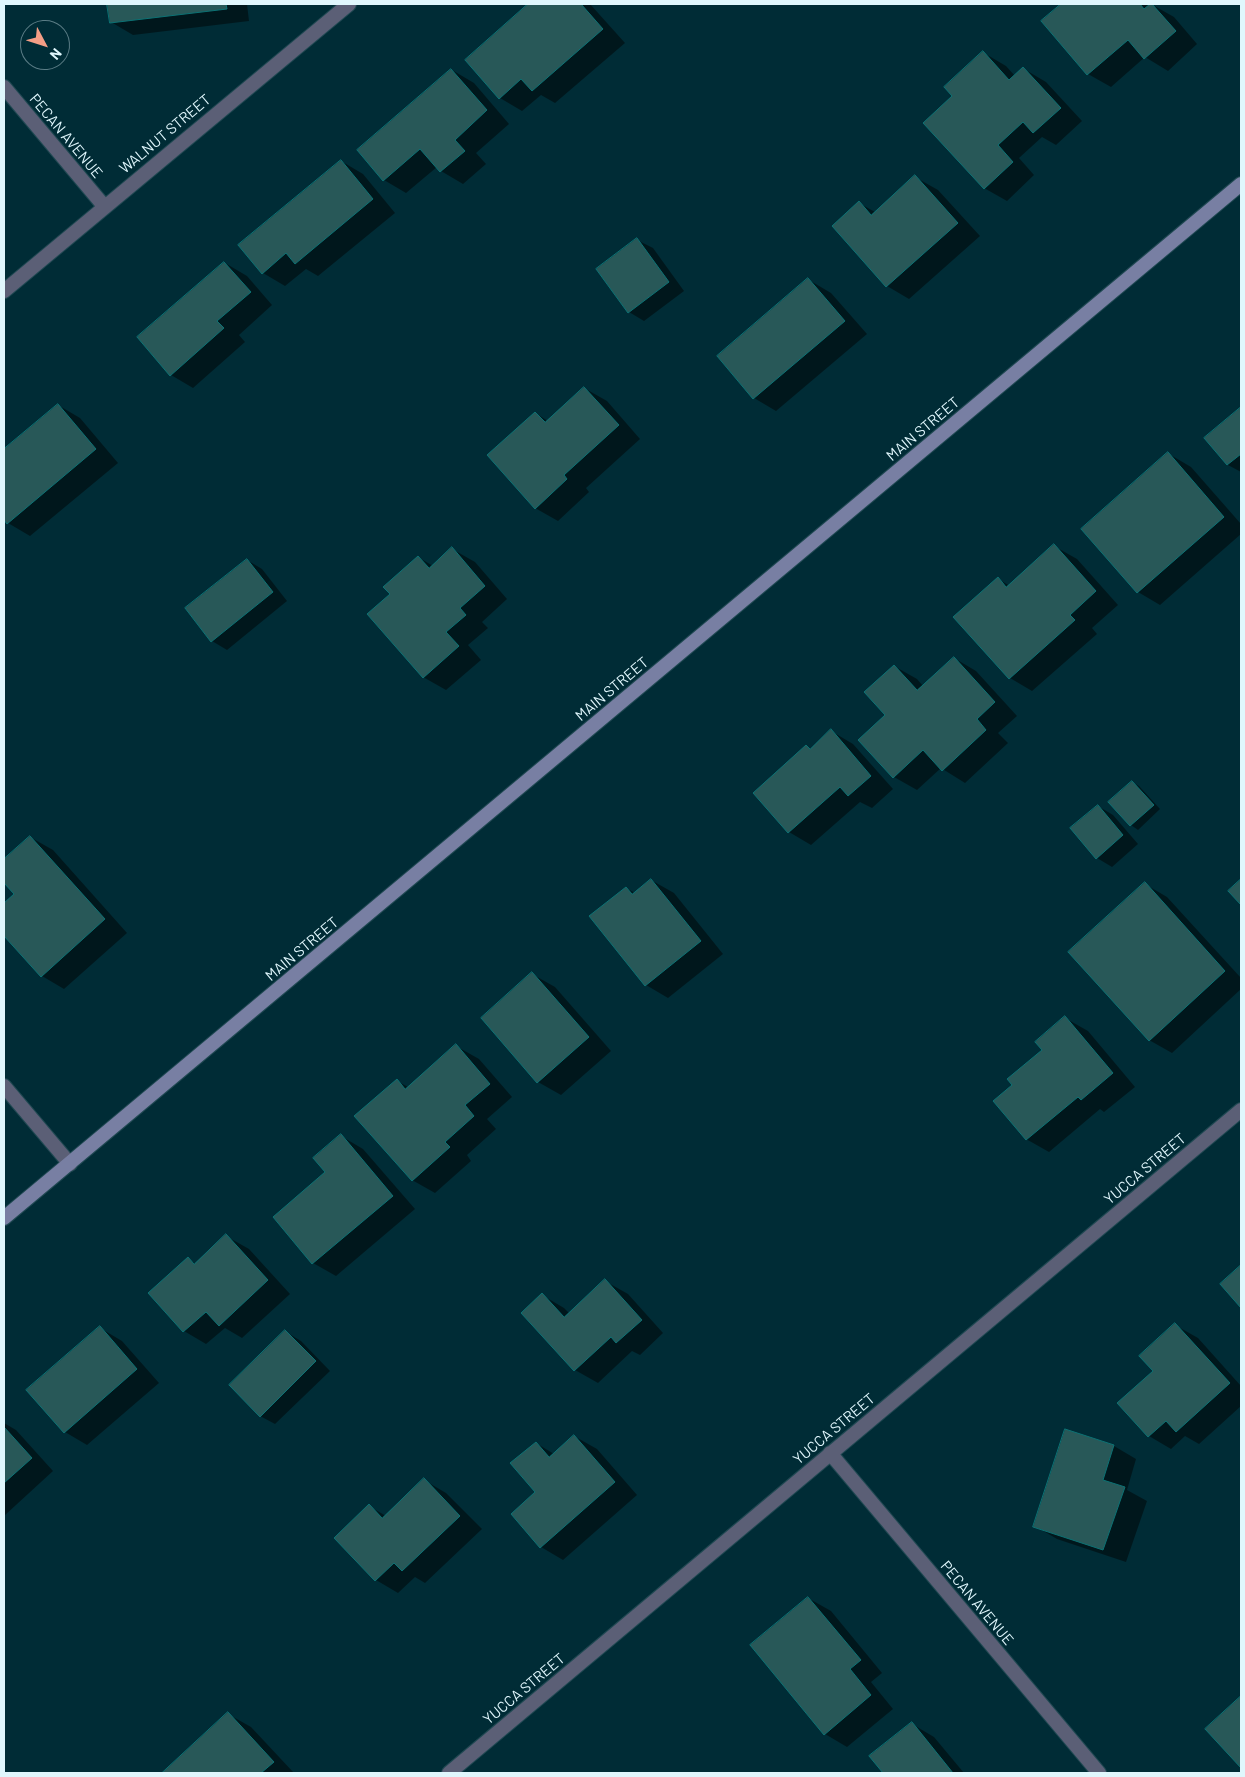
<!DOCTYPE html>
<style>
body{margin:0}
#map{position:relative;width:1245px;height:1777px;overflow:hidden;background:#002c36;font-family:Barlow,sans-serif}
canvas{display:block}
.frame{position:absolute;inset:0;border:5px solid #e0f7fd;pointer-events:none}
.north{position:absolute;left:20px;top:20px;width:50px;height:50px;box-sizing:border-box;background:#002c36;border:1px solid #5a7d86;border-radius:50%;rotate:130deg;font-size:14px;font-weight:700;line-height:20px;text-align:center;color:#e0f7fd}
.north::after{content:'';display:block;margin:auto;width:18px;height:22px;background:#f49e86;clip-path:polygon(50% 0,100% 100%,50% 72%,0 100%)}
</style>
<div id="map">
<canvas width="1245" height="1777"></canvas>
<div class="frame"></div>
<div class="north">N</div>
</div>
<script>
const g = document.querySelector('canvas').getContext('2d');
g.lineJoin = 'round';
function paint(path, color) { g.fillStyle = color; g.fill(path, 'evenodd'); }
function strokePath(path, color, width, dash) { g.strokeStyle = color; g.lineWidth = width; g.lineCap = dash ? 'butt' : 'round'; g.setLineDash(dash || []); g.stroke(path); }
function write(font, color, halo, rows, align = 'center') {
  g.font = font + ' Barlow,sans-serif'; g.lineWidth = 4; g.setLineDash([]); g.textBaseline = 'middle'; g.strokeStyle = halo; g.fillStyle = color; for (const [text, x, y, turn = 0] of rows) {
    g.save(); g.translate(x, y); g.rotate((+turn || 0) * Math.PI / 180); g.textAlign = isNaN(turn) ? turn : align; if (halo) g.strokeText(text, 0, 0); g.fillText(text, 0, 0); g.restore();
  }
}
const shadow = new Path2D(`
 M 109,4 L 247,4 L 249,21 L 133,35 L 111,22 Z
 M 530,4 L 590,4 L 625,43 L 555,103 L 541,95 L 522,111 L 500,98 L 466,60 Z
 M 1063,4 L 1151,4 L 1174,17 L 1197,44 L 1168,71 L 1145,57 L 1111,87 L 1088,74 L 1042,22 Z
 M 984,53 L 1006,66 L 1015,76 L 1024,69 L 1046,82 L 1082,121 L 1056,145 L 1042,137 L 1019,158 L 1034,175 L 1007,201 L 984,188 Z
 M 452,70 L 474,83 L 509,124 L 476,153 L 486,164 L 463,184 L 441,171 L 437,167 L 406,193 L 384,180 Z
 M 341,161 L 363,174 L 395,213 L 318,276 L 306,269 L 285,286 L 263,273 Z
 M 915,177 L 938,190 L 980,236 L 909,299 L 887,286 L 834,226 L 859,203 L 875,212 Z
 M 637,240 L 653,248 L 684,291 L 644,321 L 629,312 Z
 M 225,263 L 247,276 L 272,305 L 239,335 L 245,342 L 193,388 L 171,375 Z
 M 809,280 L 831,293 L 867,334 L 776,411 L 754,398 L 718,357 Z
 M 584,388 L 607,401 L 640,439 L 586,488 L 589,492 L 558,521 L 535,508 L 535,413 L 548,421 Z
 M 58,405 L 80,418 L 118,463 L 30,536 L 8,523 L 4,518 L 4,451 Z
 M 1241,409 L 1241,472 L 1228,465 L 1206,438 Z
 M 1169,454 L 1191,467 L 1241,524 L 1241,534 L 1160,605 L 1138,592 Z
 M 1054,546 L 1077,559 L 1118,605 L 1092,628 L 1097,634 L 1032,691 L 1010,678 L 998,579 L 1010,586 Z
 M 452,549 L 475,562 L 507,599 L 482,622 L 488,628 L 468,645 L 481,660 L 446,690 L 423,677 L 391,594 L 418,557 L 433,566 Z
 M 247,560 L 262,569 L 287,601 L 227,650 L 212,641 Z
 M 954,658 L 976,671 L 1017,716 L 998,733 L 1008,743 L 965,783 L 941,768 L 917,790 L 894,777 L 860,740 L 887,715 L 894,666 L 917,679 L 923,686 Z
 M 831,731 L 853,744 L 893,789 L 872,808 L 860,802 L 811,845 L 789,832 L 806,747 L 811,749 Z
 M 1132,782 L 1139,786 L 1160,809 L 1138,830 L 1131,825 L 1110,802 Z
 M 1098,806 L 1113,815 L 1138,844 L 1112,867 L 1097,858 Z
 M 30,837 L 53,850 L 127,933 L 64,989 L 42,976 L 4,934 L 4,904 L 15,894 L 4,881 L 4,861 Z
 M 651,880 L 674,893 L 723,954 L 668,998 L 646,985 L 626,888 L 635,893 Z
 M 1145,884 L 1167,897 L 1241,978 L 1241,989 L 1172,1053 L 1149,1040 Z
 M 532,974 L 555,987 L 611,1051 L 561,1095 L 538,1082 L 482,1018 Z
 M 1065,1018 L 1088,1031 L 1135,1087 L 1104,1112 L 1100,1109 L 1049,1152 L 1026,1139 L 1044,1051 Z
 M 456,1046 L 479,1059 L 512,1097 L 487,1119 L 496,1129 L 467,1155 L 471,1161 L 435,1193 L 412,1180 L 397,1081 L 408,1087 Z
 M 341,1136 L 363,1149 L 415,1209 L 336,1276 L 313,1263 L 327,1172 Z
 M 226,1236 L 249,1249 L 290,1294 L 242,1338 L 225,1328 L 206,1344 L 184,1331 L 188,1259 L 196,1264 Z
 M 605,1281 L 628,1294 L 663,1333 L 640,1355 L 632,1351 L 598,1383 L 575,1370 L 523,1313 L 542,1295 L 564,1308 L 570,1314 Z
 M 1175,1325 L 1198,1338 L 1241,1386 L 1241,1406 L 1199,1444 L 1185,1436 L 1171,1449 L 1149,1436 L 1154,1371 Z
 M 100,1328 L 122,1341 L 159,1383 L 87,1445 L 65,1432 Z
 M 286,1332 L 301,1341 L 330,1371 L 275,1424 L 260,1416 Z
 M 4,1423 L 16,1430 L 53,1471 L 4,1516 Z
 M 1066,1430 L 1114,1446 L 1136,1459 L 1127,1490 L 1147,1501 L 1126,1562 L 1057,1539 L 1035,1526 Z
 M 574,1436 L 597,1449 L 637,1495 L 563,1560 L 541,1547 L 536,1443 L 554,1454 Z
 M 424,1480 L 446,1493 L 482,1529 L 425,1583 L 415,1577 L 398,1593 L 376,1580 L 369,1506 L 386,1516 Z
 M 808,1598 L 831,1611 L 882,1673 L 871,1682 L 893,1709 L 847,1747 L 825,1734 Z
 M 1241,1698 L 1241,1766 L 1207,1729 Z
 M 228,1714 L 251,1727 L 294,1773 L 164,1773 Z
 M 912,1724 L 934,1737 L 964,1773 L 885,1773 L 871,1756 Z`);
const building = new Path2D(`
 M 107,4 L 226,4 L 227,9 L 110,23 Z
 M 528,4 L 581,4 L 603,29 L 532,91 L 521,79 L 499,99 L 465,60 Z
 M 1061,4 L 1140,4 L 1144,9 L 1150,4 L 1152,4 L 1176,31 L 1144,59 L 1128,40 L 1087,75 L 1041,21 Z
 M 983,51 L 1009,80 L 1023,67 L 1061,108 L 1033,133 L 1023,122 L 998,145 L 1013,162 L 984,189 L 923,123 L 952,96 L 944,87 Z
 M 451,69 L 487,110 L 455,140 L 465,151 L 440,172 L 420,149 L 383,181 L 357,150 Z
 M 341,160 L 373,199 L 295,264 L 286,253 L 262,274 L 238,245 Z
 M 915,175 L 958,223 L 886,287 L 832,226 L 859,201 L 871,215 Z
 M 637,238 L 669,282 L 628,313 L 596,269 Z
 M 224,262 L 251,292 L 217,321 L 224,328 L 170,376 L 137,337 Z
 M 808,278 L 845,321 L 753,399 L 717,356 Z
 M 584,387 L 619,425 L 564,475 L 567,479 L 535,509 L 487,455 L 535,412 L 545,422 Z
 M 58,404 L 96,449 L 7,524 L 4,520 L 4,449 Z
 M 1241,407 L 1241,454 L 1227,465 L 1204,438 Z
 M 1168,452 L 1224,517 L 1137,593 L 1081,529 Z
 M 1054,544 L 1096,591 L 1070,615 L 1075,620 L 1009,679 L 953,617 L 998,577 L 1006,587 Z
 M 452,547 L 485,586 L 460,608 L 466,615 L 446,632 L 459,646 L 423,678 L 367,614 L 390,594 L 383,587 L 418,556 L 429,568 Z
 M 247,559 L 273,592 L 211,642 L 185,608 Z
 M 954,657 L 995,702 L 977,719 L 986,730 L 942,771 L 923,750 L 893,778 L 858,740 L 885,715 L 864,692 L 894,665 L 917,690 Z
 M 831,729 L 871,776 L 848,796 L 840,787 L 788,833 L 753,793 L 806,745 L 810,749 Z
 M 1132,781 L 1154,805 L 1130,826 L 1108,802 Z
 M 1098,805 L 1123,835 L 1096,859 L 1070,828 Z
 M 30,836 L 105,919 L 41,977 L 4,936 L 4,903 L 14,894 L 4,883 L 4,859 Z
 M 651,879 L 701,941 L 645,986 L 589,916 L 626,887 L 632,894 Z
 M 1241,879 L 1241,905 L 1228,891 Z
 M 1145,882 L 1225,971 L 1149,1041 L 1068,952 Z
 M 532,972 L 589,1037 L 537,1083 L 481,1018 Z
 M 1065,1016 L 1113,1073 L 1081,1100 L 1078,1097 L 1026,1140 L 993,1101 L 1012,1085 L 1007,1079 L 1042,1050 L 1035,1042 Z
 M 456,1044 L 490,1084 L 465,1105 L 474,1116 L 445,1142 L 450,1147 L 412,1181 L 354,1116 L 397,1079 L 405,1089 Z
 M 341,1134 L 393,1196 L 312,1264 L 273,1217 L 325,1172 L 313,1158 Z
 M 226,1234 L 268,1280 L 219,1326 L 206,1312 L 183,1332 L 148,1293 L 188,1257 L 194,1264 Z
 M 1241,1265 L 1241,1308 L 1220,1284 Z
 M 605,1279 L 642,1320 L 616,1343 L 611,1337 L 574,1371 L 521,1313 L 542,1293 L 564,1317 Z
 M 1175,1323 L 1230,1383 L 1176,1432 L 1166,1421 L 1148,1437 L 1117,1403 L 1153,1371 L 1139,1356 Z
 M 100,1326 L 137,1369 L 64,1433 L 26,1390 Z
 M 285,1330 L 316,1361 L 260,1417 L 229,1385 Z
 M 4,1427 L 32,1458 L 4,1483 Z
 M 1065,1429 L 1114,1445 L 1103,1480 L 1125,1487 L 1103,1550 L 1033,1527 Z
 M 574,1435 L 615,1482 L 540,1548 L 511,1514 L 535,1492 L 510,1463 L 536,1442 L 549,1457 Z
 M 424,1478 L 460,1516 L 402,1571 L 394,1563 L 375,1581 L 334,1538 L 369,1504 L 382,1518 Z
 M 808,1597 L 861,1660 L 850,1669 L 871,1695 L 824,1735 L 750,1645 Z
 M 1241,1696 L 1241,1768 L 1205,1729 Z
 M 228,1712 L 274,1762 L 261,1773 L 162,1773 Z
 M 912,1722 L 953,1773 L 883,1773 L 869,1756 Z`);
const minor = new Path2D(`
 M 4,87 L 104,206
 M 4,291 L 349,4
 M 4,1086 L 70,1164
 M 830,1453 L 1099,1773
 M 449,1773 L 1241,1110`);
const secondary = new Path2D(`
 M 4,1218 L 1241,184`);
const streetNames = [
 ["WALNUT STREET",165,134,-40],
 ["PECAN AVENUE",66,136,50],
 ["MAIN STREET",923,429,-40],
 ["MAIN STREET",612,689,-40],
 ["MAIN STREET",302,949,-40],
 ["YUCCA STREET",1145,1169,-40],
 ["YUCCA STREET",834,1429,-40],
 ["PECAN AVENUE",977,1603,50],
 ["YUCCA STREET",524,1689,-40]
];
paint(shadow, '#0007');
paint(building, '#285858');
strokePath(building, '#0b7274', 1);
strokePath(minor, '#1f4852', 16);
strokePath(secondary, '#1f4852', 16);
strokePath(minor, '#5b5f76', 14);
strokePath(secondary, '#787fa3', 14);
write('15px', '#e0f7fd', '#002c36', streetNames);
</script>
